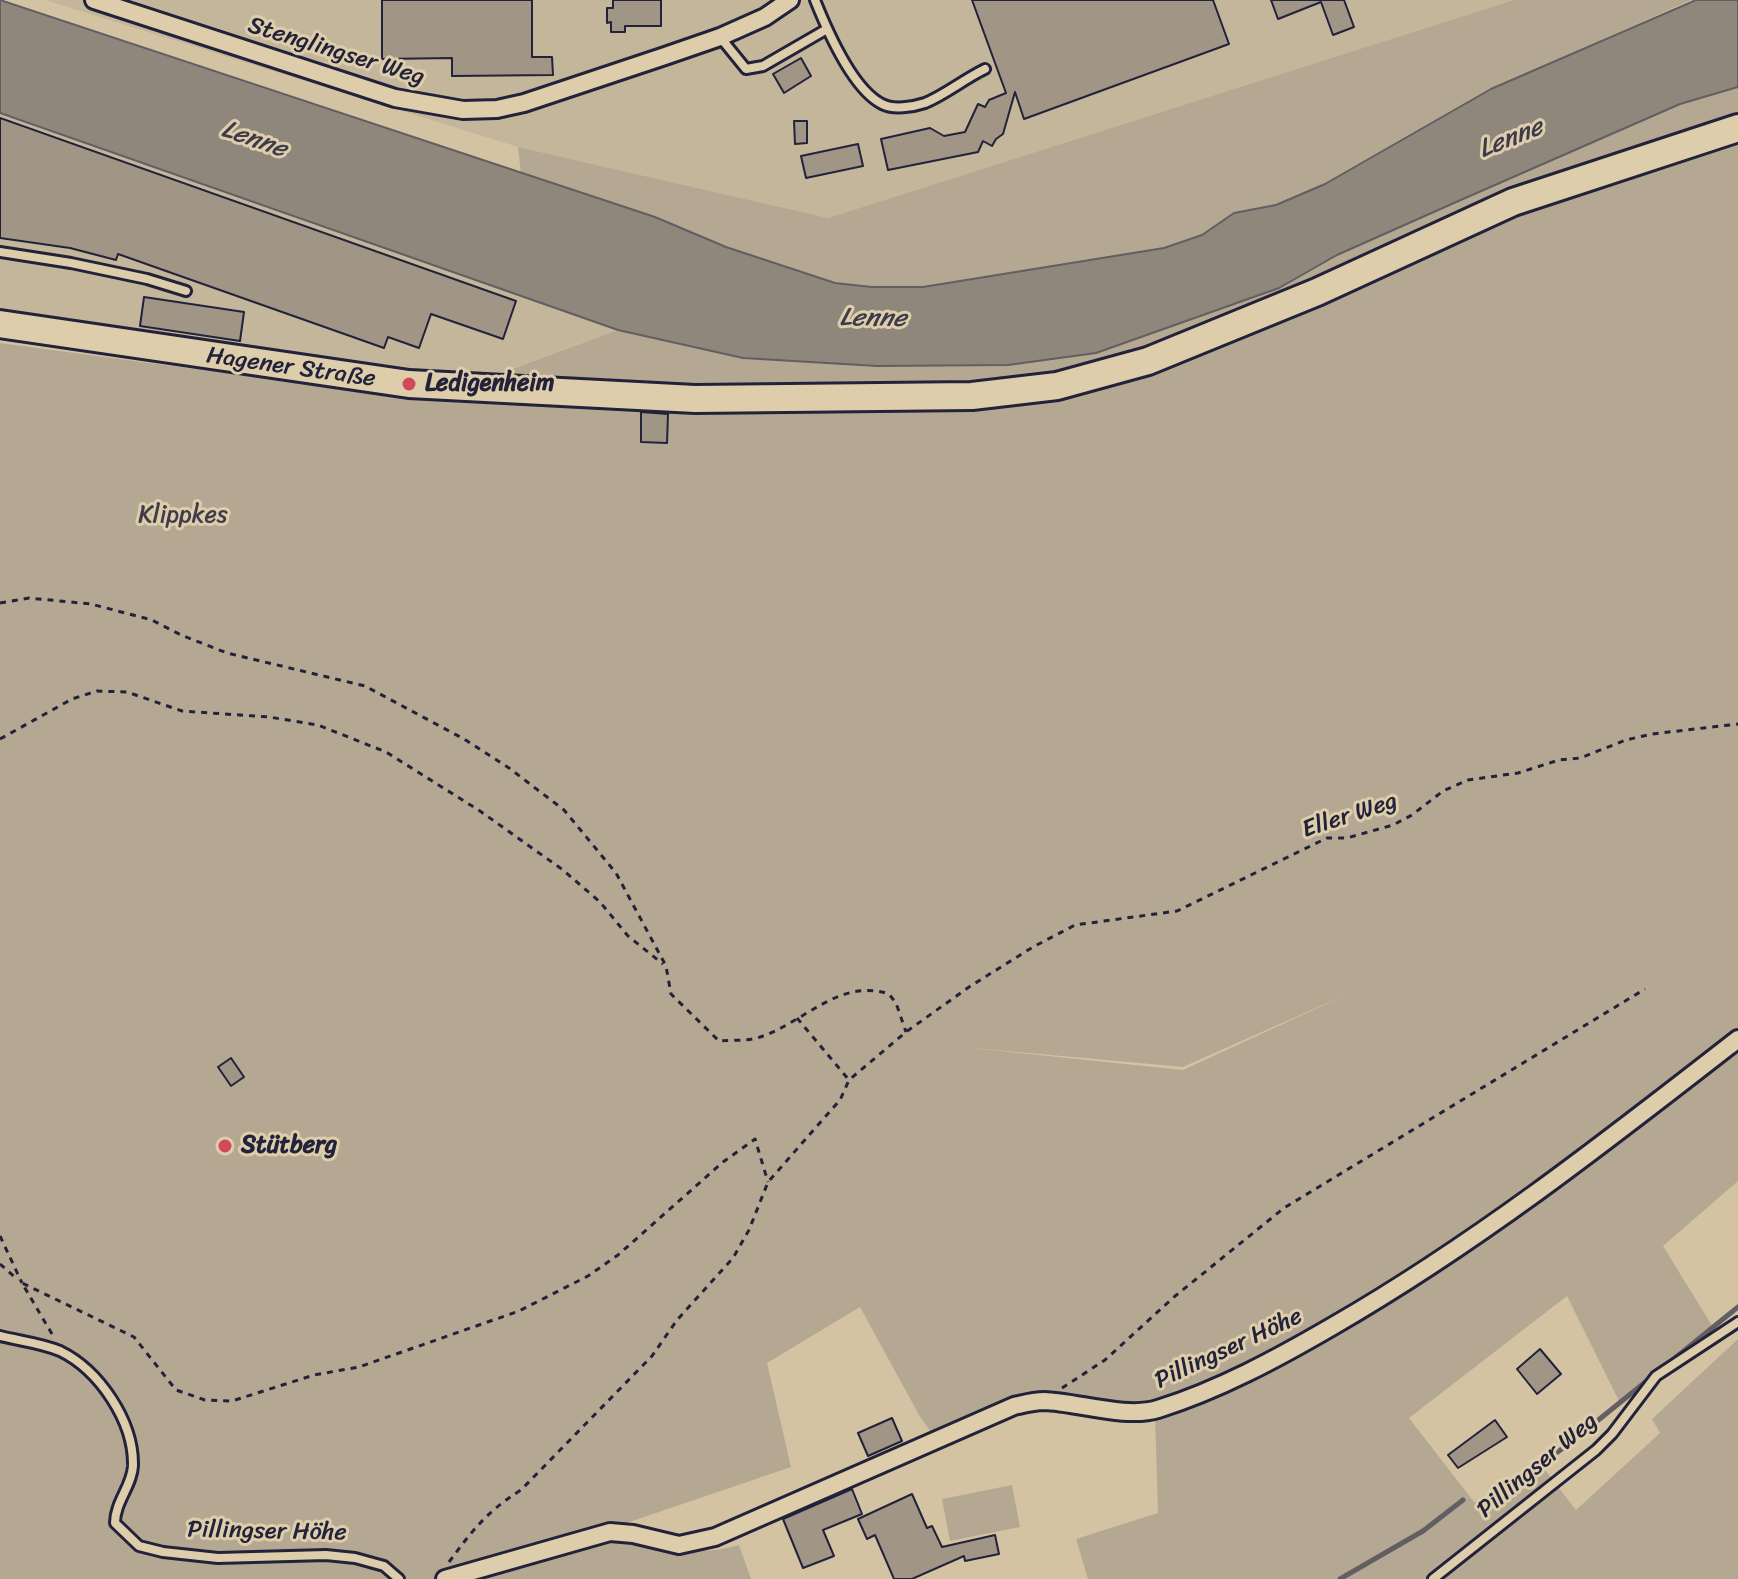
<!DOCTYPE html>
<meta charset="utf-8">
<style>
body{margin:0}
canvas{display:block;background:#d3c3a3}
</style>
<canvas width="1738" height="1579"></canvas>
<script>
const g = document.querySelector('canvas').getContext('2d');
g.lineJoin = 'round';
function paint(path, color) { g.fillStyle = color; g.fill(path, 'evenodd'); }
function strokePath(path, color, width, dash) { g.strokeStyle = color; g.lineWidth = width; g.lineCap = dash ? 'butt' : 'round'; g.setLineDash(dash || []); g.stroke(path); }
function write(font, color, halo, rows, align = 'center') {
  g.font = font + ' Sriracha,sans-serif'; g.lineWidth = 6; g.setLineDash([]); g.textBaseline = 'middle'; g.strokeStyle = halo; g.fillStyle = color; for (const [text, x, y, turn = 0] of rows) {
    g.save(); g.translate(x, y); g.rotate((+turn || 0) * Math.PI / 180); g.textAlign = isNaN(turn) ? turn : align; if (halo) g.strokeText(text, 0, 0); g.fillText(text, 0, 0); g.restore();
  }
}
const built = new Path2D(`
 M 45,0 L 1514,0 L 828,218 L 518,147 Z
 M 0,113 L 618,330 L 482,379 L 317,363 L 0,312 Z`);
const green = new Path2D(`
 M 1514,0 L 1691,0 L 1491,89 L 1325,184 L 1276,205 L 1234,213 L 1202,235 L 1164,248 L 1103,259 L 923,287 L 872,287 L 835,283 L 726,247 L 655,217 L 521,174 L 518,147 L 828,218 Z
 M 1738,87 L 1738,1037 L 1432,1262 L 1275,1356 L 1155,1406 L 1041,1399 L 935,1438 L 919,1415 L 860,1307 L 767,1363 L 791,1467 L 612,1528 L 443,1574 L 434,1579 L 0,1579 L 0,343 L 427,400 L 618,330 L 743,358 L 877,366 L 1008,365 L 1096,353 L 1279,288 L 1337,255 L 1463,199 L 1680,104 ZM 1350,993 L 1183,1070 L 962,1047 L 1183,1067 Z
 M 1738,1041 L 1738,1181 L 1663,1246 L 1716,1332 L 1620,1403 L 1567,1296 L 1409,1418 L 1474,1502 L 1545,1470 L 1576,1510 L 1660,1433 L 1652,1419 L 1738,1339 L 1738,1579 L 1088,1579 L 1076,1539 L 1158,1513 L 1155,1415 L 1356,1317 Z
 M 1012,1485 L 1020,1527 L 950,1541 L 942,1499 Z
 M 608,1536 C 655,1546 692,1559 739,1545 L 751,1579 L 481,1579 L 478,1572 Z`);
const water = new Path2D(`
 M 0,0 L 655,217 L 726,247 L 835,283 L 872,287 L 923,287 L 1164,248 L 1202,235 L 1234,213 L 1276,205 L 1325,184 L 1491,89 L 1696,0 L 1738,0 L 1738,87 L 1680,104 L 1463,199 L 1337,255 L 1279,288 L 1096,353 L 1008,365 L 877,366 L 743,358 L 618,330 L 0,113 Z`);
const stream = new Path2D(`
 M 1591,1426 L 1738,1307
 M 1527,1474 L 1577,1438
 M 1340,1579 L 1423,1531 L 1463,1500`);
const building = new Path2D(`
 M 382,0 L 532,0 L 532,57 L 552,57 L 553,75 L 452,76 L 452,58 L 382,59 Z
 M 613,0 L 661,0 L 661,26 L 625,26 L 625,32 L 611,32 L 611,22 L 607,23 L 607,8 L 613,8 Z
 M 972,0 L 1213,0 L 1229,44 L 1024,119 L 1015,92 L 1003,134 L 996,139 L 992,146 L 983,141 L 978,152 L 888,170 L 881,139 L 930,128 L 944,136 L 965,132 L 978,104 L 985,107 L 989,100 L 1006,93 Z
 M 1271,0 L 1344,0 L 1354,27 L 1333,35 L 1321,2 L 1278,19 Z
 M 801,58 L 811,76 L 784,93 L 773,74 Z
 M 0,118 L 516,301 L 503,339 L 431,314 L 419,348 L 388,337 L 384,348 L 118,254 L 116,260 L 70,248 L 0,238 Z
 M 794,121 L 807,121 L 807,143 L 795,144 Z
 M 858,144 L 863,166 L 806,178 L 801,156 Z
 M 144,297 L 244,312 L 240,341 L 140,326 Z
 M 641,412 L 668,414 L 667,443 L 641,442 Z
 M 231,1058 L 244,1077 L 231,1086 L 218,1067 Z
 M 1540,1349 L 1561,1374 L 1537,1394 L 1517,1369 Z
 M 892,1418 L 902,1441 L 868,1456 L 858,1433 Z
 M 1495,1420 L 1507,1437 L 1458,1468 L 1448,1455 Z
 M 852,1489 L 862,1514 L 823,1530 L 834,1556 L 803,1568 L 783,1519 Z
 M 912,1494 L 927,1528 L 932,1526 L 942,1547 L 995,1535 L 999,1554 L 965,1561 L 964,1556 L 912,1579 L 894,1579 L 875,1535 L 867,1539 L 858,1519 Z`);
const path = new Path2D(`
 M 0,603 L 29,598 L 91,604 L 152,620 L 181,635 L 227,653 L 365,686 L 464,739 L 509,768 L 564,810 L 616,873 L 666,966 L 671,994 L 719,1041 C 731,1040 745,1041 757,1038 C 802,1025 839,977 889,994 L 896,1003 L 906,1032
 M 0,739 L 72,699 L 97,691 L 127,692 L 182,711 L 269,717 L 318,725 L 386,752 L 480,811 L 563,870 L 600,902 L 628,936 L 663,964
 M 797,1018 L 849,1080
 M 0,1236 L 22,1283
 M 0,1264 L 18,1280
 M 52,1334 L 22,1283 L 134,1337 L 176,1390 L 205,1400 L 232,1401 L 314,1375 L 359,1367 L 519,1311 L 588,1276 L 618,1255 L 723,1162 L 755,1139 L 768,1182
 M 1062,1388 L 1105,1360 L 1174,1297 L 1284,1208 L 1645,989
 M 449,1562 C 472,1531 487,1511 521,1490 L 652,1356 L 677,1320 L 733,1258 L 749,1230 L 768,1182 L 840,1100 L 849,1080 L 906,1032 L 969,987 L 1033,947 L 1075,925 L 1177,911 L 1327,838 L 1347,838 L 1393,825 L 1412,815 L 1443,791 L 1468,780 L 1518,773 L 1559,760 L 1580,758 L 1626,740 L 1652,734 L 1738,724`);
const service = new Path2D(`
 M 815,0 C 827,30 852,89 882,104 C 893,110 913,107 925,103 C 945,95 964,79 985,69
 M 720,37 L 746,69 L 763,66 L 827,29
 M 0,252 L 71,263 L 147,279 L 186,291
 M 0,1336 C 20,1341 41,1343 60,1351 C 99,1370 134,1421 133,1466 C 132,1486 115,1502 115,1523 L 139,1546 L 163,1552 L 218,1558 L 326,1555 L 355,1558 L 384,1566 L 399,1579
 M 1433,1579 L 1596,1450 L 1612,1434 L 1656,1376 L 1738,1322`);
const minor = new Path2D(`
 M 94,0 L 395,98 L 463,110 L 497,109 L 524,103 L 665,56 L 720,37 L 765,17 L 790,0
 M 445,1579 L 610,1532 L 633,1534 L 679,1545 L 715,1537 L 1014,1406 C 1023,1404 1034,1401 1044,1401 C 1077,1402 1126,1419 1158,1409 C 1219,1390 1278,1358 1333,1326 C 1477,1243 1607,1141 1738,1039`);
const primary = new Path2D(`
 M 0,324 L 409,384 L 695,399 L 972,396 L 1057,386 L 1148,361 L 1317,292 L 1513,202 L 1738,128`);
const markers = [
 [409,384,8,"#d1495b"],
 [225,1146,8,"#d1495b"]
];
const streetNames = [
 ["Stenglingser Weg",336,52,17],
 ["Hagener Straße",291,368,8],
 ["Eller Weg",1350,816,-18],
 ["Pillingser Höhe",1229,1349,-25],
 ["Pillingser Weg",1538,1466,-40],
 ["Pillingser Höhe",267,1532,1]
];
const poiNames = [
 ["Ledigenheim",425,384],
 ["Stütberg",241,1146]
];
const parkNames = [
 ["Klippkes",183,516]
];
const waterNames = [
 ["Lenne",1511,139,-22],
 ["Lenne",254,140,19],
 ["Lenne",873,319,1]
];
paint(built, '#c4b69a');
paint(green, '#b5a892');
paint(water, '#8f867c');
strokePath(water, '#635e62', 2);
strokePath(stream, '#635e62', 5);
paint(building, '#a19686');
strokePath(building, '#22223b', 2);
strokePath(service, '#22223b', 14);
strokePath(minor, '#22223b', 22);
strokePath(primary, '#22223b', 32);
strokePath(path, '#22223b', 3, [6, 6]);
strokePath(service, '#decdaa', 8);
strokePath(minor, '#decdaa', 16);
strokePath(primary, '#decdaa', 26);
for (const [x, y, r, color] of markers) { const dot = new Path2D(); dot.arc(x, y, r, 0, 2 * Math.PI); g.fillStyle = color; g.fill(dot); strokePath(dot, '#decdaa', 3); }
write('24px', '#22223b', '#decdaa', streetNames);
write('bold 24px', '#22223b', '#decdaa', poiNames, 'left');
write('24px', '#3f3d4c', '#decdaa', parkNames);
write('italic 26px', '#3d3b4b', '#decdaa', waterNames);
</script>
